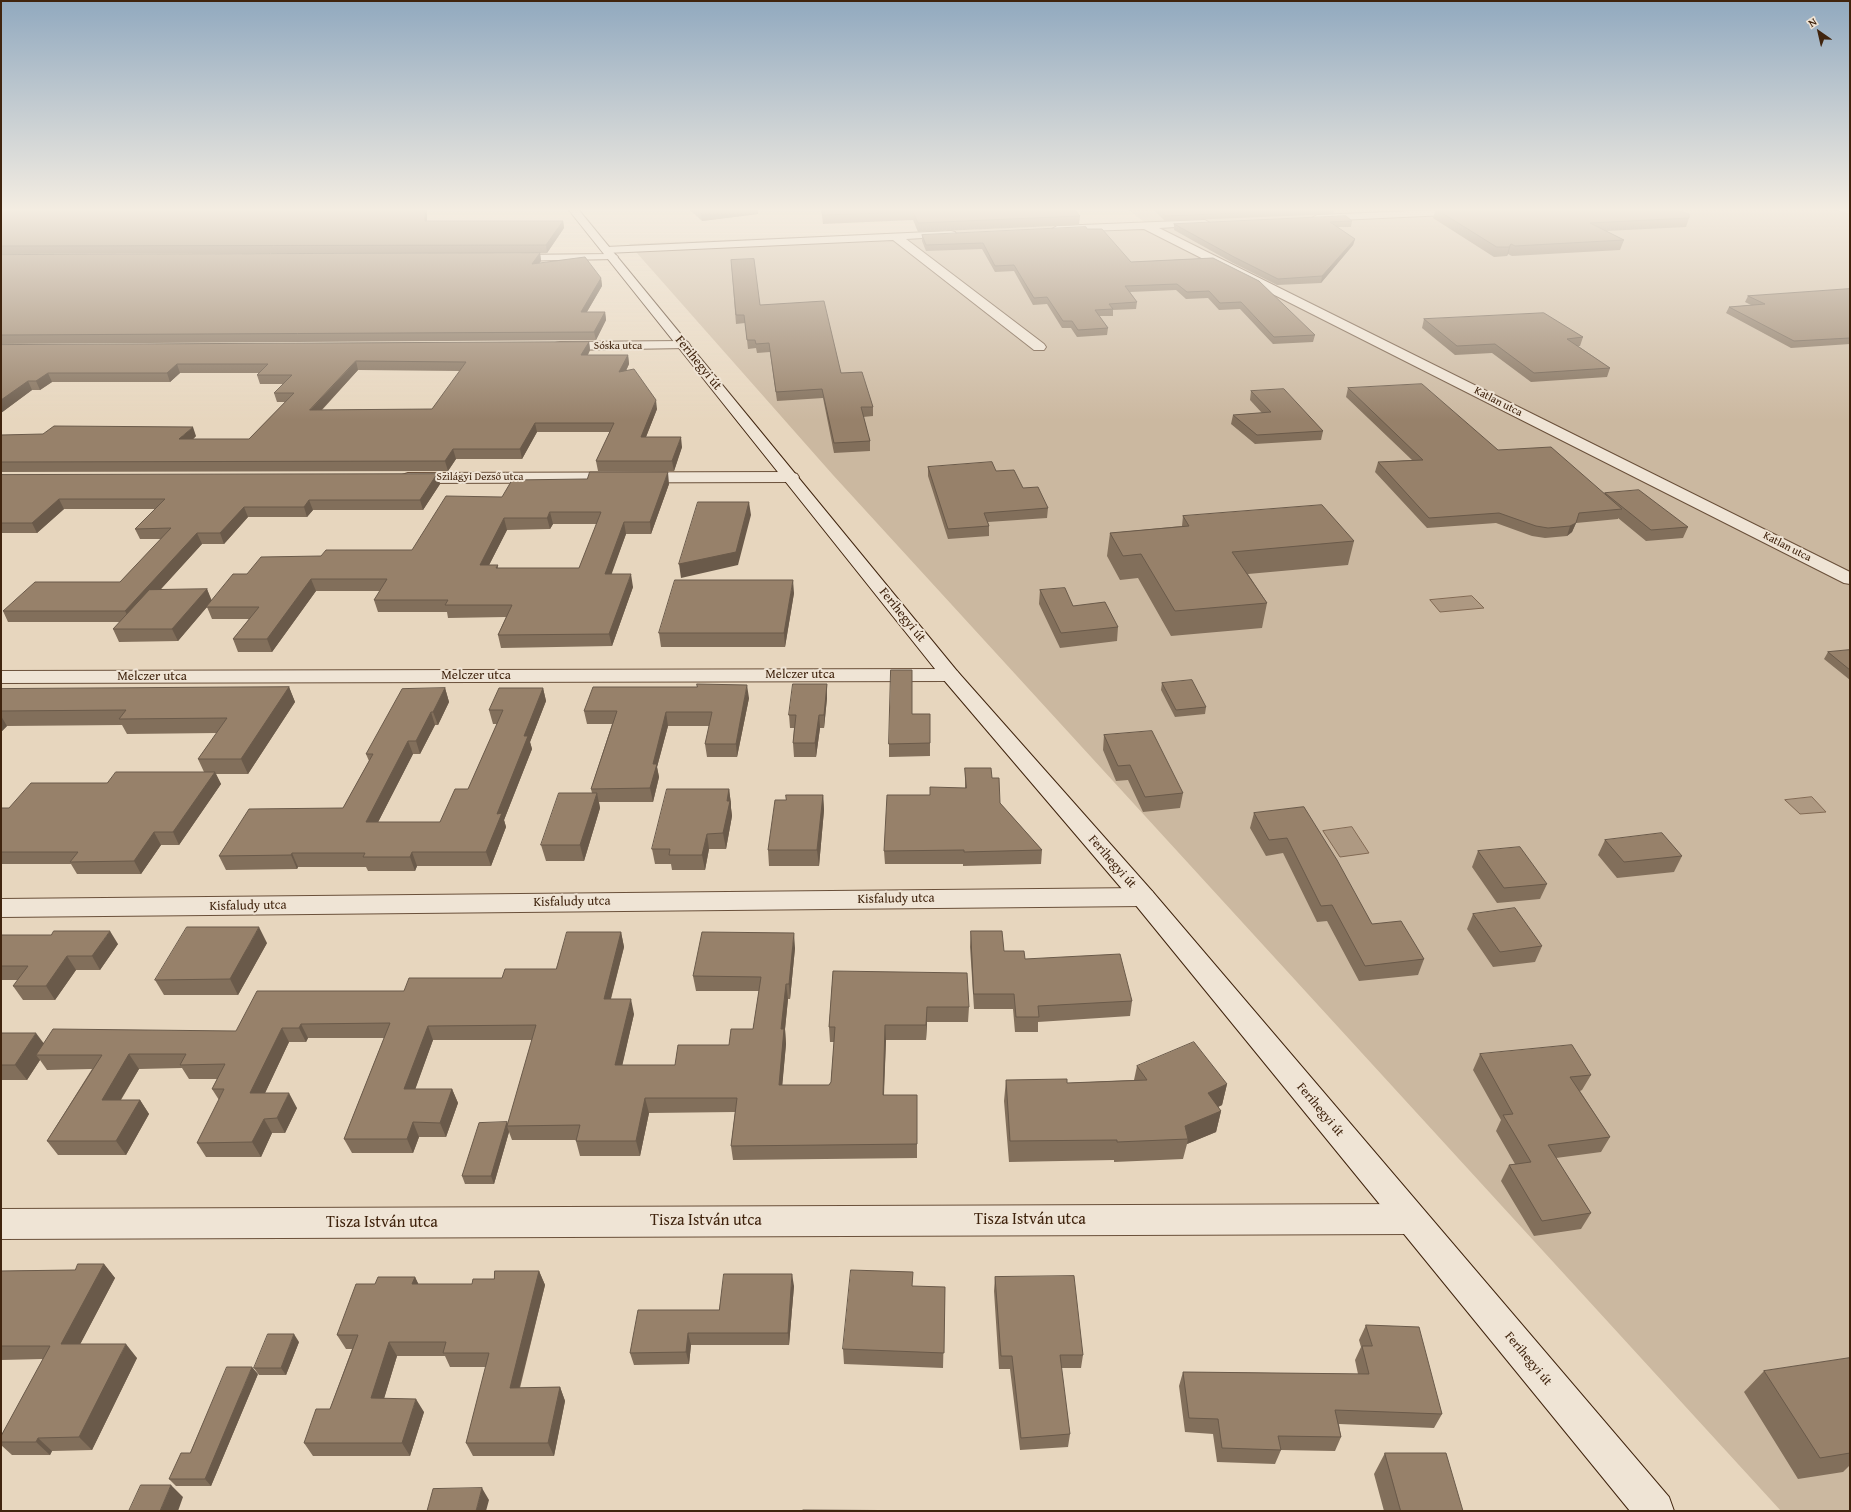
<!DOCTYPE html>
<meta charset="utf-8">
<style>
body{margin:0}
#map{position:relative;width:1851px;height:1512px;overflow:hidden;background:#e7d6be;font-family:"Gentium Book Plus",serif}
canvas{display:block}
.frame{position:absolute;inset:0;border:2px solid #40240e;pointer-events:none}
.north{position:absolute;left:1799px;top:12px;width:40px;height:40px;-webkit-text-stroke:3px #efe4d5;paint-order:stroke;rotate:326deg;font-size:11px;font-weight:700;line-height:16px;text-align:center;color:#40240e}
.north::after{content:'';display:block;margin:auto;width:14px;height:18px;background:#40240e;clip-path:polygon(50% 0,100% 100%,50% 72%,0 100%)}
</style>
<div id="map">
<canvas width="1851" height="1512"></canvas>
<div class="frame"></div>
<div class="north">N</div>
</div>
<script>
const g = document.querySelector('canvas').getContext('2d');
g.lineJoin = 'round';
function paint(path, color) { g.fillStyle = color; g.fill(path, 'evenodd'); }
function strokePath(path, color, width, dash) { g.strokeStyle = color; g.lineWidth = width; g.lineCap = dash ? 'butt' : 'round'; g.setLineDash(dash || []); g.stroke(path); }
function write(font, color, halo, rows, align = 'center') {
  g.font = font + ' "Gentium Book Plus",serif'; g.lineWidth = 4; g.setLineDash([]); g.textBaseline = 'middle'; g.strokeStyle = halo; g.fillStyle = color; for (const [text, x, y, turn = 0] of rows) {
    g.save(); g.translate(x, y); g.rotate((+turn || 0) * Math.PI / 180); g.textAlign = isNaN(turn) ? turn : align; if (halo) g.strokeText(text, 0, 0); g.fillText(text, 0, 0); g.restore();
  }
}
const green = new Path2D(`
 M 1128,209 L 1832,209 L 1850,214 L 1850,1511 L 1781,1511 L 833,475 L 629,244 L 1144,222 Z`);
const water = new Path2D(`
 M 1472,596 L 1484,608 L 1440,612 L 1430,600 Z
 M 1812,797 L 1826,812 L 1800,814 L 1785,800 Z
 M 1352,827 L 1369,853 L 1340,857 L 1323,831 Z`);
const minor = new Path2D(`
 M 1464,209 L 1468,210 L 1469,212 L 1468,214 L 1317,221 L 1312,218 L 1317,215 Z
 M 1205,220 L 1210,223 L 1209,225 L 1159,228 L 1850,572 L 1850,584 L 1844,583 L 1144,229 L 1057,232 L 1052,229 L 1057,226 Z
 M 951,231 L 955,232 L 956,234 L 955,236 L 906,239 L 1044,344 L 1046,347 L 1044,350 L 1034,350 L 893,240 L 606,253 L 601,250 L 606,247 Z
 M 612,254 L 616,255 L 618,257 L 616,259 L 510,261 L 504,258 L 510,255 Z
 M 683,341 L 688,342 L 690,345 L 688,348 L 560,350 L 555,349 L 553,346 L 555,343 L 560,342 Z
 M 791,472 L 797,474 L 799,477 L 797,480 L 791,482 L 408,483 L 402,481 L 400,478 L 402,475 L 408,473 Z
 M 950,669 L 957,671 L 960,675 L 957,679 L 950,681 L 1,683 L 1,671 Z
 M 1143,888 L 1152,891 L 1156,897 L 1152,903 L 1143,906 L 1,917 L 1,899 Z
 M 1411,1204 L 1422,1209 L 1427,1219 L 1422,1229 L 1411,1234 L 1,1239 L 1,1209 Z`);
const secondary = new Path2D(`
 M 568,209 L 578,209 L 957,671 L 1152,891 L 1669,1497 L 1674,1511 L 1630,1511 L 1134,903 L 943,679 Z`);
const wall = new Path2D(`
 M 1,209 L 427,209 L 427,221 L 563,221 L 564,228 L 547,253 L 1,254 Z
 M 689,209 L 757,209 L 758,214 L 702,221 Z
 M 821,209 L 1068,209 L 1080,216 L 1079,225 L 918,232 L 913,220 L 823,224 Z
 M 1153,209 L 1334,209 L 1333,214 L 1165,221 Z
 M 1436,209 L 1689,218 L 1686,227 L 1606,231 L 1624,240 L 1620,250 L 1512,256 L 1508,254 L 1507,256 L 1494,257 L 1433,218 Z
 M 1352,221 L 1351,227 L 1337,227 L 1355,239 L 1353,245 L 1321,283 L 1277,285 L 1233,263 L 1174,230 L 1174,224 Z
 M 1087,229 L 1131,262 L 1213,258 L 1315,335 L 1313,342 L 1273,344 L 1240,309 L 1219,310 L 1208,298 L 1186,299 L 1176,290 L 1130,292 L 1137,302 L 1136,309 L 1113,310 L 1113,316 L 1099,316 L 1108,328 L 1107,335 L 1077,337 L 1071,328 L 1062,328 L 1047,304 L 1033,305 L 1014,271 L 995,272 L 982,249 L 926,251 L 922,241 L 922,235 Z
 M 540,253 L 541,261 L 539,263 L 601,278 L 602,286 L 587,312 L 605,312 L 606,320 L 596,340 L 1,344 L 1,255 Z
 M 731,260 L 760,305 L 841,373 L 873,407 L 873,416 L 863,417 L 870,441 L 870,451 L 834,453 L 823,398 L 777,401 L 770,352 L 757,353 L 756,348 L 748,349 L 745,323 L 736,324 Z
 M 1850,289 L 1850,344 L 1791,348 L 1726,313 L 1729,307 L 1751,305 L 1745,302 L 1748,296 Z
 M 1424,319 L 1583,337 L 1580,346 L 1578,346 L 1610,368 L 1607,377 L 1531,382 L 1492,353 L 1455,355 L 1422,328 Z
 M 589,342 L 590,350 L 588,355 L 628,355 L 629,364 L 626,371 L 657,409 L 646,437 L 682,447 L 674,471 L 598,471 L 596,461 L 610,432 L 537,432 L 522,459 L 456,459 L 448,471 L 1,472 L 1,435 L 196,436 L 193,439 L 249,439 L 285,402 L 277,402 L 274,393 L 283,384 L 260,384 L 257,375 L 259,373 L 180,373 L 170,382 L 52,382 L 40,390 L 32,390 L 1,413 L 1,345 ZM 358,370 L 460,371 L 432,409 L 322,410 Z
 M 1348,388 L 1498,450 L 1605,494 L 1605,493 L 1688,527 L 1683,538 L 1646,541 L 1618,518 L 1618,519 L 1576,523 L 1572,532 L 1567,536 L 1545,538 L 1532,536 L 1496,523 L 1427,528 L 1375,472 L 1378,462 L 1412,460 L 1346,397 Z
 M 1251,391 L 1323,431 L 1321,440 L 1255,444 L 1231,424 L 1233,415 L 1262,413 L 1250,400 Z
 M 928,467 L 996,471 L 1023,488 L 1048,508 L 1047,518 L 988,522 L 989,526 L 989,536 L 948,539 L 928,476 Z
 M 437,474 L 440,484 L 423,510 L 313,510 L 307,517 L 248,517 L 224,544 L 202,544 L 160,590 L 207,589 L 211,601 L 247,574 L 321,556 L 412,550 L 502,497 L 669,484 L 651,534 L 626,534 L 611,574 L 633,587 L 612,646 L 501,648 L 498,635 L 506,617 L 448,618 L 447,612 L 378,612 L 374,600 L 380,591 L 316,591 L 272,652 L 238,652 L 233,639 L 249,619 L 212,619 L 207,607 L 178,641 L 119,642 L 113,629 L 120,622 L 8,622 L 3,611 L 120,582 L 161,539 L 140,539 L 135,529 L 155,509 L 64,509 L 37,533 L 1,533 L 1,475 ZM 553,524 L 597,524 L 579,568 L 498,568 L 498,565 L 489,565 L 507,530 L 550,529 Z
 M 1183,516 L 1354,541 L 1348,565 L 1248,574 L 1267,603 L 1262,628 L 1171,636 L 1138,578 L 1120,580 L 1107,556 L 1110,533 L 1182,526 Z
 M 1040,590 L 1118,627 L 1117,641 L 1060,648 L 1039,604 Z
 M 794,593 L 785,647 L 661,647 L 659,633 Z
 M 1850,650 L 1850,680 L 1824,659 L 1828,652 Z
 M 1162,683 L 1206,707 L 1205,714 L 1175,717 L 1161,690 Z
 M 827,684 L 827,698 L 824,728 L 820,728 L 816,757 L 794,757 L 793,743 L 794,728 L 790,728 L 789,715 Z
 M 289,687 L 295,702 L 248,774 L 216,774 L 221,784 L 179,845 L 161,845 L 141,874 L 77,874 L 71,864 L 1,864 L 1,808 L 9,808 L 107,783 L 204,772 L 198,759 L 217,733 L 127,734 L 122,725 L 7,726 L 1,732 L 1,689 Z
 M 445,688 L 449,702 L 438,725 L 435,725 L 420,754 L 413,754 L 378,822 L 440,822 L 468,789 L 497,724 L 493,724 L 489,710 L 543,688 L 546,701 L 530,742 L 532,749 L 504,820 L 506,827 L 491,866 L 417,866 L 415,871 L 368,871 L 366,867 L 298,867 L 297,869 L 226,870 L 219,856 L 343,808 L 369,761 L 366,754 Z
 M 749,698 L 737,757 L 707,757 L 705,744 L 710,726 L 668,726 L 657,767 L 659,777 L 653,802 L 599,802 L 600,808 L 584,861 L 546,861 L 541,845 L 592,793 L 591,789 L 612,724 L 587,724 L 584,711 Z
 M 912,714 L 930,714 L 930,756 L 889,757 L 889,744 Z
 M 1104,735 L 1183,793 L 1180,808 L 1143,812 L 1128,780 L 1116,781 L 1103,750 Z
 M 965,768 L 992,778 L 1000,803 L 1042,850 L 1041,864 L 963,866 L 963,864 L 885,864 L 884,851 L 930,795 L 965,788 Z
 M 729,789 L 731,804 L 731,808 L 732,816 L 726,849 L 709,849 L 705,870 L 672,870 L 671,864 L 655,864 L 652,849 Z
 M 823,795 L 824,810 L 819,866 L 769,866 L 768,850 L 786,800 Z
 M 1304,807 L 1372,924 L 1424,959 L 1418,975 L 1359,981 L 1327,921 L 1317,922 L 1283,853 L 1266,856 L 1250,828 L 1254,813 Z
 M 1605,840 L 1682,856 L 1674,872 L 1617,878 L 1598,855 Z
 M 1478,851 L 1547,884 L 1540,899 L 1497,903 L 1472,867 Z
 M 1473,914 L 1542,946 L 1535,962 L 1493,967 L 1467,929 Z
 M 971,931 L 1004,951 L 1132,1001 L 1130,1016 L 1038,1022 L 1038,1032 L 1015,1032 L 1013,1009 L 974,1009 L 970,947 Z
 M 621,932 L 624,947 L 611,999 L 634,1014 L 622,1065 L 675,1065 L 729,1045 L 753,1029 L 759,991 L 696,991 L 693,976 L 795,948 L 790,999 L 788,999 L 785,1029 L 786,1044 L 782,1085 L 829,1085 L 831,1082 L 834,1042 L 830,1042 L 829,1027 L 833,971 L 969,1007 L 968,1022 L 927,1022 L 926,1040 L 886,1040 L 884,1095 L 917,1095 L 917,1158 L 733,1160 L 731,1146 L 735,1112 L 649,1113 L 640,1156 L 580,1156 L 576,1141 L 576,1140 L 512,1140 L 509,1132 L 494,1184 L 465,1184 L 462,1176 L 507,1122 L 508,1124 L 532,1040 L 433,1040 L 415,1089 L 452,1089 L 458,1103 L 446,1137 L 419,1137 L 413,1153 L 352,1153 L 344,1139 L 384,1038 L 308,1038 L 306,1042 L 289,1042 L 265,1093 L 297,1108 L 285,1133 L 272,1133 L 261,1157 L 206,1157 L 197,1143 L 219,1100 L 212,1089 L 217,1079 L 189,1079 L 182,1068 L 139,1069 L 121,1100 L 140,1100 L 149,1114 L 126,1155 L 58,1155 L 47,1141 L 92,1069 L 47,1070 L 40,1060 L 27,1080 L 1,1080 L 1,1033 L 44,1043 L 236,1031 L 404,991 L 502,978 L 556,969 Z
 M 1,935 L 118,944 L 100,970 L 76,970 L 55,1000 L 23,1000 L 13,986 L 18,980 L 1,980 Z
 M 267,943 L 238,995 L 164,995 L 155,980 Z
 M 1480,1054 L 1591,1075 L 1582,1090 L 1580,1091 L 1610,1137 L 1601,1152 L 1556,1158 L 1591,1213 L 1581,1229 L 1534,1236 L 1501,1181 L 1509,1165 L 1515,1164 L 1496,1131 L 1501,1120 L 1473,1070 Z
 M 1137,1066 L 1227,1084 L 1222,1105 L 1218,1107 L 1221,1111 L 1216,1132 L 1187,1144 L 1183,1159 L 1114,1162 L 1114,1160 L 1009,1162 L 1004,1101 L 1006,1080 L 1067,1083 L 1134,1080 Z
 M 104,1264 L 115,1278 L 80,1344 L 137,1358 L 92,1450 L 52,1451 L 50,1455 L 12,1455 L 1,1445 L 1,1436 L 43,1359 L 1,1360 L 1,1271 L 75,1270 Z
 M 539,1271 L 545,1285 L 520,1388 L 560,1387 L 565,1401 L 554,1456 L 473,1456 L 466,1443 L 486,1367 L 450,1367 L 445,1356 L 397,1356 L 384,1398 L 424,1412 L 410,1456 L 313,1456 L 304,1443 L 330,1409 L 352,1349 L 346,1349 L 337,1335 L 375,1284 L 415,1277 L 418,1284 L 472,1284 Z
 M 995,1277 L 1083,1355 L 1081,1368 L 1061,1368 L 1070,1434 L 1068,1447 L 1020,1450 L 1010,1369 L 999,1369 L 994,1291 Z
 M 794,1286 L 789,1345 L 691,1345 L 689,1364 L 634,1365 L 630,1353 L 719,1310 Z
 M 945,1287 L 943,1368 L 844,1364 L 843,1349 Z
 M 1366,1325 L 1442,1414 L 1434,1428 L 1339,1424 L 1341,1437 L 1335,1451 L 1281,1450 L 1275,1464 L 1217,1462 L 1213,1434 L 1185,1432 L 1179,1386 L 1183,1372 L 1358,1374 L 1355,1360 L 1361,1347 L 1359,1340 Z
 M 299,1342 L 286,1375 L 259,1375 L 254,1368 Z
 M 1850,1358 L 1850,1465 L 1843,1472 L 1798,1479 L 1744,1392 L 1764,1371 Z
 M 258,1374 L 211,1486 L 176,1486 L 169,1479 L 190,1453 Z
 M 1385,1453 L 1463,1511 L 1384,1511 L 1374,1474 Z`);
const shadedWall = new Path2D(`
 M 425,209 L 427,209 L 427,228 L 425,221 Z
 M 735,209 L 757,209 L 758,214 L 702,221 L 701,213 Z
 M 563,221 L 564,228 L 547,253 L 546,245 Z
 M 1355,239 L 1353,245 L 1321,283 L 1322,276 Z
 M 1511,244 L 1508,254 L 1507,256 L 1509,247 Z
 M 540,253 L 541,261 L 533,272 L 532,264 Z
 M 601,278 L 602,286 L 582,320 L 581,312 Z
 M 605,312 L 606,320 L 596,340 L 594,332 Z
 M 589,342 L 590,350 L 583,364 L 581,355 Z
 M 628,355 L 629,364 L 621,381 L 619,372 Z
 M 356,361 L 358,370 L 313,419 L 310,410 Z
 M 177,364 L 180,373 L 170,382 L 167,373 Z
 M 48,373 L 52,382 L 40,390 L 36,381 Z
 M 28,381 L 32,390 L 1,413 L 1,400 Z
 M 656,400 L 657,409 L 642,447 L 641,437 Z
 M 535,423 L 537,432 L 522,459 L 520,449 Z
 M 193,427 L 196,436 L 183,449 L 179,439 Z
 M 681,437 L 682,447 L 674,471 L 672,461 Z
 M 453,449 L 456,459 L 448,471 L 445,461 Z
 M 668,472 L 669,484 L 651,534 L 650,522 Z
 M 437,474 L 440,484 L 423,510 L 420,500 Z
 M 59,499 L 64,509 L 37,533 L 32,523 Z
 M 309,500 L 313,510 L 307,517 L 304,507 Z
 M 749,502 L 751,515 L 738,565 L 681,578 L 679,564 Z
 M 244,507 L 248,517 L 224,544 L 220,533 Z
 M 550,512 L 553,524 L 550,529 L 547,518 Z
 M 504,518 L 507,530 L 483,577 L 480,565 Z
 M 624,522 L 626,534 L 607,587 L 605,574 Z
 M 1576,523 L 1572,532 L 1567,536 L 1570,526 Z
 M 197,533 L 202,544 L 131,622 L 125,611 Z
 M 631,574 L 633,587 L 612,646 L 609,634 Z
 M 311,579 L 316,591 L 272,652 L 267,639 Z
 M 793,580 L 794,593 L 785,647 L 784,633 Z
 M 207,589 L 212,601 L 178,641 L 172,629 Z
 M 827,684 L 827,698 L 824,728 L 824,715 Z
 M 747,685 L 749,698 L 737,757 L 736,744 Z
 M 289,687 L 295,702 L 248,774 L 241,759 Z
 M 445,688 L 449,702 L 438,725 L 433,712 Z
 M 543,688 L 546,701 L 530,742 L 532,749 L 504,820 L 506,827 L 491,866 L 486,852 L 497,814 L 524,736 Z
 M 431,712 L 435,725 L 420,754 L 416,741 Z
 M 666,712 L 668,726 L 657,767 L 659,777 L 653,802 L 650,788 L 653,764 Z
 M 819,715 L 820,728 L 816,757 L 815,743 Z
 M 1,716 L 7,726 L 1,732 Z
 M 408,741 L 413,754 L 371,836 L 366,822 Z
 M 215,772 L 221,784 L 179,845 L 173,832 Z
 M 729,789 L 731,804 L 731,808 L 732,816 L 726,849 L 723,833 L 727,801 Z
 M 597,793 L 600,808 L 584,861 L 580,845 Z
 M 823,795 L 824,810 L 819,866 L 817,850 Z
 M 154,832 L 161,845 L 141,874 L 134,861 Z
 M 707,834 L 709,849 L 705,870 L 702,855 Z
 M 412,852 L 417,866 L 415,871 L 410,857 Z
 M 292,853 L 298,867 L 297,869 L 291,855 Z
 M 259,927 L 267,943 L 238,995 L 230,979 Z
 M 110,931 L 118,944 L 100,970 L 92,956 Z
 M 621,932 L 624,947 L 607,1013 L 604,999 Z
 M 794,933 L 795,948 L 790,999 L 789,984 Z
 M 67,956 L 76,970 L 55,1000 L 46,986 Z
 M 786,984 L 788,999 L 785,1029 L 786,1044 L 781,1100 L 779,1085 L 781,1029 Z
 M 631,999 L 634,1014 L 619,1080 L 615,1065 Z
 M 927,1007 L 927,1022 L 926,1040 L 926,1025 Z
 M 301,1024 L 308,1038 L 306,1042 L 299,1028 Z
 M 885,1025 L 886,1040 L 883,1110 L 883,1095 Z
 M 428,1026 L 433,1040 L 410,1104 L 404,1089 Z
 M 282,1028 L 289,1042 L 258,1108 L 250,1093 Z
 M 36,1033 L 48,1049 L 36,1055 L 40,1060 L 27,1080 L 15,1065 Z
 M 129,1054 L 139,1069 L 112,1114 L 102,1100 Z
 M 1227,1084 L 1222,1105 L 1203,1114 L 1208,1093 Z
 M 452,1089 L 458,1103 L 446,1137 L 440,1123 Z
 M 289,1093 L 297,1108 L 285,1133 L 277,1118 Z
 M 645,1098 L 649,1113 L 640,1156 L 636,1141 Z
 M 140,1100 L 149,1114 L 126,1155 L 116,1141 Z
 M 1221,1111 L 1216,1132 L 1187,1144 L 1188,1139 L 1185,1126 Z
 M 264,1119 L 272,1133 L 261,1157 L 252,1142 Z
 M 413,1122 L 419,1137 L 413,1153 L 407,1139 Z
 M 507,1122 L 508,1126 L 507,1126 L 509,1132 L 494,1184 L 491,1176 Z
 M 104,1264 L 115,1278 L 73,1358 L 61,1344 Z
 M 539,1271 L 545,1285 L 516,1401 L 510,1388 Z
 M 792,1274 L 794,1286 L 789,1345 L 788,1333 Z
 M 415,1277 L 422,1291 L 412,1284 Z
 M 688,1333 L 691,1345 L 689,1364 L 686,1352 Z
 M 294,1334 L 299,1342 L 286,1375 L 281,1368 Z
 M 389,1342 L 397,1356 L 380,1412 L 371,1398 Z
 M 126,1344 L 137,1358 L 92,1450 L 79,1437 Z
 M 252,1367 L 258,1374 L 211,1486 L 205,1479 Z
 M 560,1387 L 565,1401 L 554,1456 L 548,1443 Z
 M 416,1399 L 424,1412 L 410,1456 L 402,1443 Z
 M 38,1438 L 52,1451 L 50,1455 L 36,1442 Z
 M 171,1485 L 183,1497 L 178,1511 L 160,1511 Z
 M 482,1488 L 489,1500 L 486,1511 L 476,1511 Z`);
const building = new Path2D(`
 M 1,209 L 425,209 L 425,221 L 563,221 L 546,245 L 1,246 Z
 M 697,209 L 735,209 L 701,213 Z
 M 822,209 L 1064,209 L 1076,211 L 1080,216 L 918,223 L 913,212 L 823,215 Z
 M 1158,209 L 1334,209 L 1166,216 Z
 M 1436,209 L 1671,209 L 1689,214 L 1689,218 L 1590,223 L 1624,240 L 1515,246 L 1511,244 L 1509,247 L 1497,247 Z
 M 1346,216 L 1352,221 L 1330,222 L 1355,239 L 1322,276 L 1278,279 L 1234,257 L 1174,224 Z
 M 1086,227 L 1087,229 L 1102,229 L 1131,262 L 1213,258 L 1259,281 L 1315,335 L 1274,337 L 1241,302 L 1220,303 L 1209,291 L 1187,292 L 1177,284 L 1125,286 L 1137,302 L 1109,304 L 1113,309 L 1095,310 L 1108,328 L 1078,330 L 1072,321 L 1063,321 L 1047,297 L 1034,298 L 1014,265 L 995,266 L 983,243 L 926,245 L 922,235 Z
 M 540,253 L 532,264 L 585,257 L 601,278 L 581,312 L 605,312 L 594,332 L 1,335 L 1,255 Z
 M 754,259 L 760,305 L 824,301 L 841,373 L 862,372 L 873,407 L 861,407 L 870,441 L 834,443 L 822,389 L 776,392 L 769,343 L 756,344 L 755,340 L 747,340 L 744,315 L 736,315 L 731,260 Z
 M 1850,289 L 1850,338 L 1794,341 L 1729,307 L 1765,304 L 1748,296 Z
 M 1544,313 L 1583,337 L 1567,339 L 1610,368 L 1534,373 L 1495,344 L 1457,346 L 1424,319 Z
 M 589,342 L 581,355 L 628,355 L 619,372 L 634,369 L 656,400 L 641,437 L 681,437 L 672,461 L 596,461 L 614,423 L 535,423 L 520,449 L 453,449 L 445,461 L 1,462 L 1,435 L 43,434 L 54,426 L 193,427 L 179,439 L 249,439 L 294,393 L 274,393 L 292,375 L 257,375 L 268,364 L 177,364 L 167,373 L 48,373 L 36,381 L 28,381 L 1,400 L 1,345 ZM 356,361 L 466,362 L 432,409 L 310,410 Z
 M 1422,384 L 1498,450 L 1551,447 L 1622,509 L 1579,513 L 1576,523 L 1570,526 L 1548,528 L 1536,526 L 1499,513 L 1429,518 L 1378,462 L 1423,460 L 1348,388 Z
 M 1284,389 L 1323,431 L 1257,435 L 1233,415 L 1271,412 L 1251,391 Z
 M 992,462 L 996,471 L 1014,470 L 1023,488 L 1038,487 L 1048,508 L 984,513 L 989,526 L 948,529 L 928,467 Z
 M 590,472 L 668,472 L 650,522 L 624,522 L 605,574 L 631,574 L 609,634 L 498,635 L 512,605 L 445,605 L 448,600 L 374,600 L 387,579 L 311,579 L 267,639 L 233,639 L 259,607 L 206,607 L 233,574 L 247,574 L 261,557 L 321,556 L 326,550 L 412,550 L 446,496 L 502,497 L 512,480 L 587,479 ZM 550,512 L 601,512 L 579,568 L 496,568 L 498,565 L 480,565 L 504,518 L 547,518 Z
 M 437,474 L 420,500 L 309,500 L 304,507 L 244,507 L 220,533 L 197,533 L 125,611 L 3,611 L 35,582 L 120,582 L 171,528 L 135,529 L 165,499 L 59,499 L 32,523 L 1,523 L 1,475 Z
 M 1639,490 L 1688,527 L 1651,530 L 1605,493 Z
 M 698,502 L 749,502 L 736,552 L 679,564 Z
 M 1322,505 L 1354,541 L 1232,552 L 1267,603 L 1175,611 L 1141,554 L 1123,556 L 1110,533 L 1189,526 L 1183,516 Z
 M 675,580 L 793,580 L 784,633 L 659,633 Z
 M 1065,588 L 1073,606 L 1105,602 L 1118,627 L 1061,633 L 1040,590 Z
 M 207,589 L 172,629 L 113,629 L 149,590 Z
 M 1850,650 L 1850,670 L 1828,652 Z
 M 891,670 L 912,670 L 912,714 L 930,714 L 930,743 L 889,744 Z
 M 1192,680 L 1206,707 L 1176,710 L 1162,683 Z
 M 697,684 L 747,685 L 736,744 L 705,744 L 712,712 L 666,712 L 653,764 L 657,764 L 650,788 L 591,789 L 617,711 L 584,711 L 593,687 L 697,687 Z
 M 793,684 L 827,684 L 824,715 L 819,715 L 815,743 L 793,743 L 796,715 L 789,715 Z
 M 289,687 L 241,759 L 198,759 L 227,718 L 119,719 L 126,710 L 1,711 L 1,689 Z
 M 445,688 L 433,712 L 431,712 L 416,741 L 408,741 L 366,822 L 440,822 L 455,789 L 468,789 L 503,710 L 489,710 L 499,688 L 543,688 L 524,736 L 528,736 L 497,814 L 502,813 L 486,852 L 412,852 L 410,857 L 363,857 L 365,853 L 292,853 L 291,855 L 219,856 L 249,809 L 343,808 L 373,754 L 366,754 L 402,689 Z
 M 1152,731 L 1183,793 L 1145,797 L 1130,765 L 1118,766 L 1104,735 Z
 M 965,768 L 991,768 L 992,778 L 999,778 L 1000,803 L 1042,850 L 964,852 L 964,850 L 884,851 L 887,795 L 930,795 L 930,787 L 966,788 Z
 M 116,772 L 215,772 L 173,832 L 154,832 L 134,861 L 70,862 L 78,852 L 1,852 L 1,808 L 9,808 L 31,783 L 107,783 Z
 M 667,789 L 729,789 L 727,801 L 730,801 L 723,833 L 707,834 L 702,855 L 669,855 L 670,849 L 652,849 Z
 M 559,793 L 597,793 L 580,845 L 541,845 Z
 M 786,795 L 823,795 L 817,850 L 768,850 L 775,800 L 786,800 Z
 M 1304,807 L 1337,860 L 1372,924 L 1401,921 L 1424,959 L 1365,966 L 1332,905 L 1321,906 L 1287,838 L 1269,840 L 1254,813 Z
 M 1662,833 L 1682,856 L 1624,862 L 1605,840 Z
 M 1520,847 L 1547,884 L 1504,888 L 1478,851 Z
 M 1515,908 L 1542,946 L 1500,952 L 1473,914 Z
 M 187,927 L 259,927 L 230,979 L 155,980 Z
 M 54,931 L 110,931 L 92,956 L 67,956 L 46,986 L 13,986 L 28,966 L 1,966 L 1,935 L 51,935 Z
 M 971,931 L 1002,931 L 1004,951 L 1024,951 L 1025,959 L 1120,954 L 1132,1001 L 1038,1006 L 1039,1017 L 1016,1017 L 1014,994 L 974,994 Z
 M 567,932 L 621,932 L 604,999 L 631,999 L 615,1065 L 675,1065 L 678,1045 L 729,1045 L 731,1029 L 753,1029 L 761,977 L 693,976 L 702,932 L 794,933 L 789,984 L 786,984 L 781,1029 L 784,1029 L 779,1085 L 829,1085 L 831,1082 L 835,1027 L 829,1027 L 833,971 L 967,973 L 969,1007 L 927,1007 L 926,1025 L 885,1025 L 883,1095 L 917,1095 L 917,1144 L 731,1146 L 737,1098 L 645,1098 L 636,1141 L 576,1141 L 580,1125 L 507,1126 L 536,1025 L 428,1026 L 404,1089 L 452,1089 L 440,1123 L 413,1122 L 407,1139 L 344,1139 L 390,1023 L 301,1024 L 299,1028 L 282,1028 L 250,1093 L 289,1093 L 277,1118 L 264,1119 L 252,1142 L 197,1143 L 224,1089 L 212,1089 L 225,1064 L 180,1065 L 186,1054 L 129,1054 L 102,1100 L 140,1100 L 116,1141 L 47,1141 L 102,1055 L 36,1055 L 53,1029 L 236,1031 L 257,991 L 404,991 L 409,978 L 502,978 L 505,969 L 556,969 Z
 M 1,1033 L 36,1033 L 15,1065 L 1,1065 Z
 M 1194,1042 L 1227,1084 L 1208,1093 L 1221,1111 L 1185,1126 L 1188,1139 L 1117,1142 L 1117,1140 L 1010,1141 L 1006,1080 L 1067,1079 L 1067,1083 L 1147,1080 L 1137,1066 Z
 M 1572,1045 L 1591,1075 L 1570,1077 L 1610,1137 L 1548,1145 L 1591,1213 L 1542,1221 L 1509,1165 L 1531,1162 L 1503,1115 L 1513,1114 L 1480,1054 Z
 M 507,1122 L 491,1176 L 462,1176 L 479,1123 Z
 M 78,1264 L 104,1264 L 61,1344 L 126,1344 L 79,1437 L 38,1438 L 36,1442 L 1,1442 L 1,1436 L 50,1346 L 1,1346 L 1,1271 L 75,1270 Z
 M 851,1270 L 913,1272 L 912,1286 L 945,1287 L 944,1353 L 843,1349 Z
 M 495,1271 L 539,1271 L 510,1388 L 560,1387 L 548,1443 L 466,1443 L 489,1353 L 443,1353 L 446,1342 L 389,1342 L 371,1398 L 416,1399 L 402,1443 L 304,1443 L 316,1409 L 330,1409 L 358,1335 L 337,1335 L 356,1284 L 375,1284 L 378,1277 L 415,1277 L 412,1284 L 472,1284 L 473,1279 L 494,1279 Z
 M 724,1274 L 792,1274 L 788,1333 L 688,1333 L 686,1352 L 630,1353 L 638,1310 L 719,1310 Z
 M 1074,1276 L 1083,1355 L 1060,1355 L 1070,1434 L 1021,1438 L 1012,1356 L 1001,1356 L 995,1277 Z
 M 1366,1325 L 1419,1327 L 1442,1414 L 1335,1410 L 1341,1437 L 1278,1436 L 1281,1450 L 1222,1448 L 1218,1419 L 1189,1418 L 1183,1372 L 1369,1374 L 1362,1346 L 1372,1346 Z
 M 268,1334 L 294,1334 L 281,1368 L 254,1368 Z
 M 1850,1358 L 1850,1453 L 1820,1458 L 1764,1371 Z
 M 227,1367 L 252,1367 L 205,1479 L 169,1479 L 181,1453 L 190,1453 Z
 M 1385,1453 L 1446,1453 L 1463,1511 L 1401,1511 Z
 M 141,1485 L 171,1485 L 160,1511 L 129,1511 Z
 M 482,1488 L 476,1511 L 427,1511 L 433,1489 Z
 M 803,1510 L 952,1511 L 803,1511 Z`);
const farStreetnames = [
 ["Sóska utca",618,346],
 ["Katlan utca",1498,402,27],
 ["Szilágyi Dezső utca",480,477],
 ["Katlan utca",1787,547,27]
];
const streetNames = [
 ["Ferihegyi út",698,363,51],
 ["Ferihegyi út",902,615,51],
 ["Melczer utca",800,675],
 ["Melczer utca",476,676],
 ["Melczer utca",152,677],
 ["Ferihegyi út",1112,862,49],
 ["Kisfaludy utca",896,899,-1],
 ["Kisfaludy utca",572,902,-1],
 ["Kisfaludy utca",248,906,-1],
 ["Ferihegyi út",1320,1110,50],
 ["Ferihegyi út",1528,1359,50]
];
const nearStreetnames = [
 ["Tisza István utca",1030,1220],
 ["Tisza István utca",706,1221],
 ["Tisza István utca",382,1223]
];
paint(green, '#cbb8a0');
paint(water, '#ae9982');
strokePath(water, '#826a54', 1);
strokePath(minor, '#6a503a', 2);
strokePath(secondary, '#40240e', 2);
paint(minor, '#efe4d5');
paint(secondary, '#efe4d5');
paint(wall, '#826f5b');
paint(shadedWall, '#6a5a4a');
paint(building, '#97816a');
strokePath(building, '#6a5a4a', 1);
const sky = g.createLinearGradient(0, 0, 0, 420);
sky.addColorStop(0, '#91a9bf');
sky.addColorStop(0.5, '#f4ede2');
sky.addColorStop(1, '#f4ede200');
g.fillStyle = sky;
g.fillRect(0, 0, 1851, 420);
write('11px', '#40240e', '#efe4d5', farStreetnames);
write('13px', '#40240e', '#efe4d5', streetNames);
write('16px', '#40240e', '#efe4d5', nearStreetnames);
</script>
